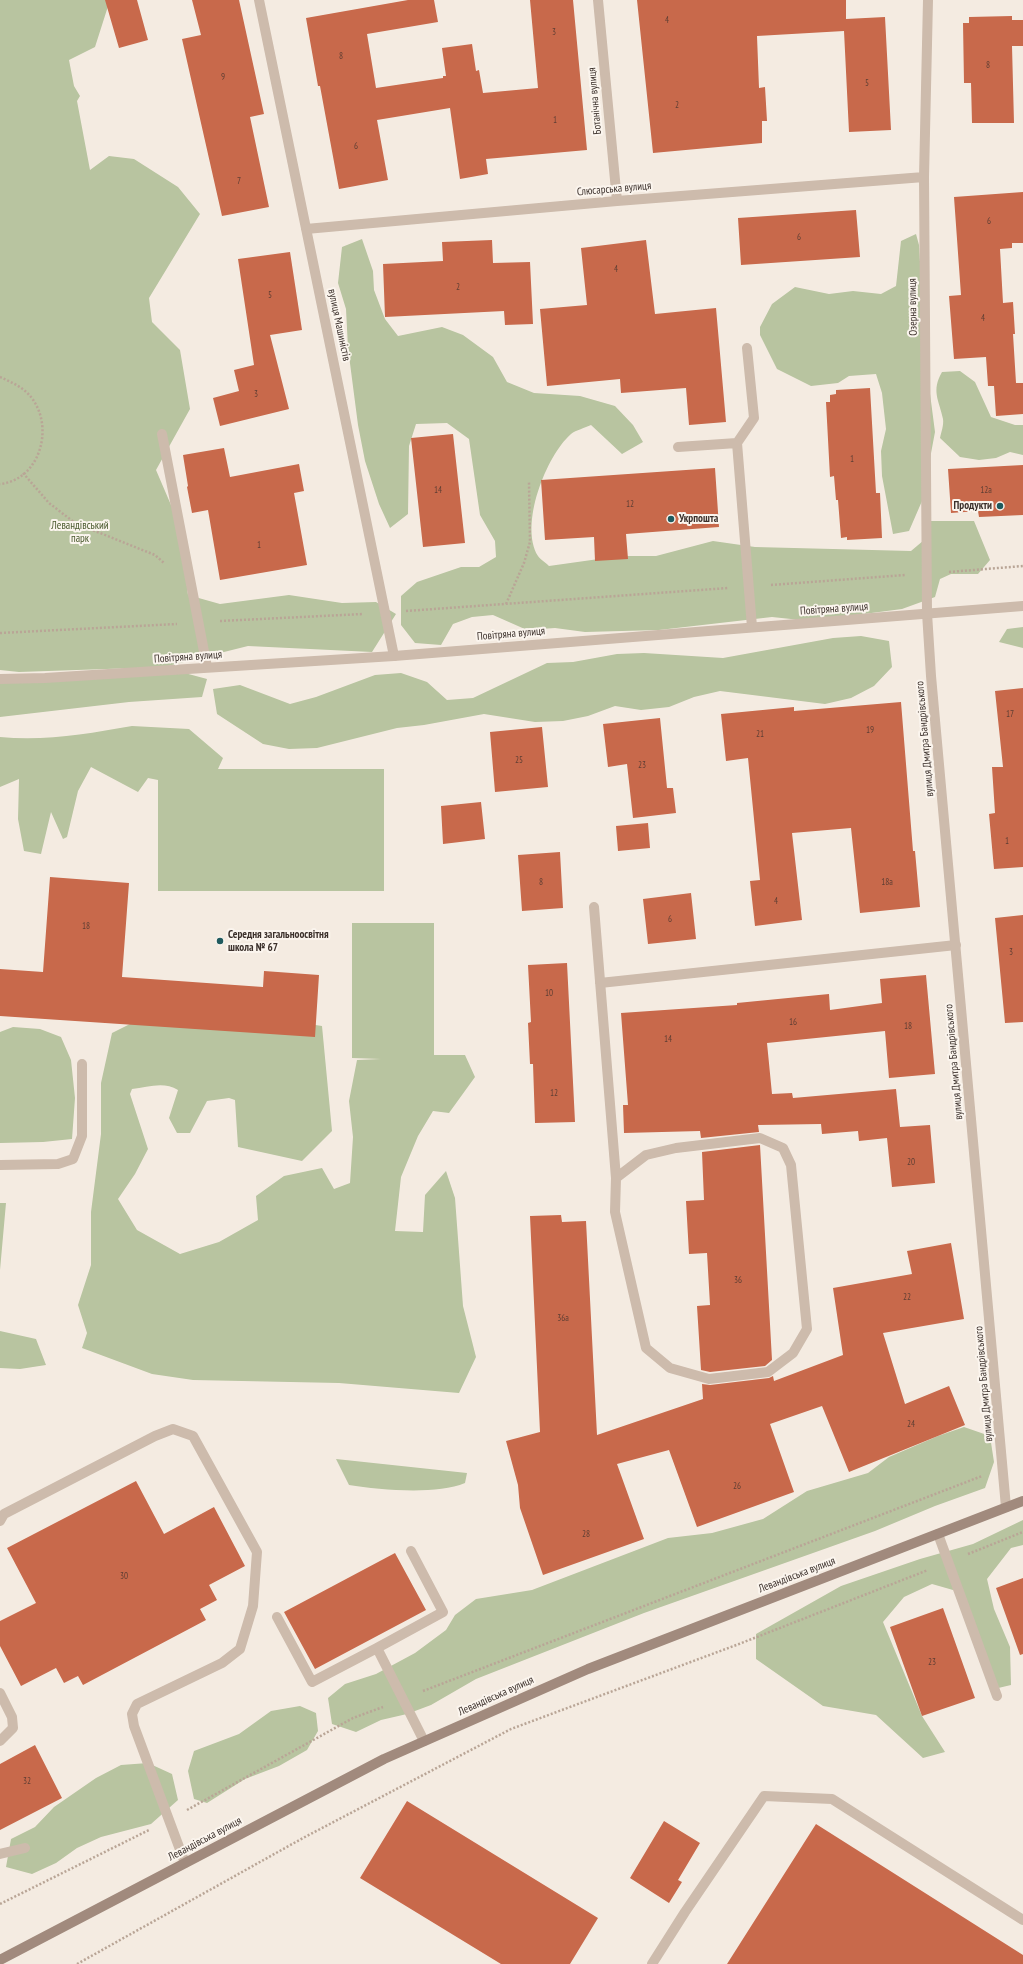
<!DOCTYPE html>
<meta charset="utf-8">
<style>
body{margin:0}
canvas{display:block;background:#f4ebe1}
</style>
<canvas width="1023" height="1964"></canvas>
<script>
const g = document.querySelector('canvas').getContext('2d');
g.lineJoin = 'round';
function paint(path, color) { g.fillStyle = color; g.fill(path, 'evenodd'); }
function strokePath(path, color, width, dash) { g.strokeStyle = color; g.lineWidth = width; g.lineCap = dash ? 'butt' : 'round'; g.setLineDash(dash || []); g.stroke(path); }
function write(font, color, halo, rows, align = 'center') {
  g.font = font + ' "PT Sans Narrow",sans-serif'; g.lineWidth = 4; g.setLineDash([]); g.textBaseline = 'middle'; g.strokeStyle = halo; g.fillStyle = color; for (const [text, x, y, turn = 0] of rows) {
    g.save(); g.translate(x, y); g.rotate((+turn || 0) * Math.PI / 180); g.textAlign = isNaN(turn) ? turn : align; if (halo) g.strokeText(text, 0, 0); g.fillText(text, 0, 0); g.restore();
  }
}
const green = new Path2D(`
 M 0,0 L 110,0 L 95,47 L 69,60 L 74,86 L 80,96 L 77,101 L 90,170 L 109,156 L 134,159 L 178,187 L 200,214 L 149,298 L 152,322 L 180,350 L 190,409 L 156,470 L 180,526 L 188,595 L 220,604 L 289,595 L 342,603 L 376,602 L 396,614 L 372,652 L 248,646 L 164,667 L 19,672 L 0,670 Z
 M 916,234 L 919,245 L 926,363 L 935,432 L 922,501 L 909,531 L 893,534 L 882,476 L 881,451 L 886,429 L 882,393 L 876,374 L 849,376 L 838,383 L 811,386 L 777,369 L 760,335 L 760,327 L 772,304 L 795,287 L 829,294 L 853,291 L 881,294 L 896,286 L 901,241 Z
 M 362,239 L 373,271 L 374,290 L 385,319 L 398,336 L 442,327 L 463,335 L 493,357 L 507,382 L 534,393 L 580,396 L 615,406 L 633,425 L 643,442 L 622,454 L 591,425 C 585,428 576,430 571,434 C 546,456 519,525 538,556 C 540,559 546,563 549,566 L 620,556 L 656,556 L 713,541 L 755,547 L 911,551 L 930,535 L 931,521 L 974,521 L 990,560 L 978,574 L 951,574 L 940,579 L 935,597 L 902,609 L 810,621 L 772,617 L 659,630 L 585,632 L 555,628 L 527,630 L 493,615 L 472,617 L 453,624 L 441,645 L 415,643 L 401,625 L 401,596 L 417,582 L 461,567 L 479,567 L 496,557 L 495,541 L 480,515 L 469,439 L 447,423 L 416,424 L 409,446 L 408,514 L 390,528 L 379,504 L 365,461 L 358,425 L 348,348 L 346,309 L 338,283 L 342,247 Z
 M 960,371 L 975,382 L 991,417 L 1015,425 L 1023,425 L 1023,455 L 1010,452 L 996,458 L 979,460 L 960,457 L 940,438 C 941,433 944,425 943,419 C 939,400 931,391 942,372 Z
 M 1023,627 L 1023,648 L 999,642 L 1007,629 Z
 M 861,636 L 889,641 L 892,667 L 874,686 L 851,698 L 825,704 L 720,691 L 694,697 L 669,707 L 641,710 L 615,706 L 588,716 L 563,721 L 535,722 L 484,714 L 424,725 L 397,728 L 317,748 L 289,749 L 263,744 L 217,714 L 213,689 L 240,685 L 290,704 L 316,697 L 375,675 L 401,673 L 427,682 L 447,700 L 473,698 L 547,663 L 573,662 L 617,654 L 644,653 L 723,658 L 833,638 Z
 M 181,672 L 207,679 L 202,697 L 129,702 L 0,717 L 0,682 Z
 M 132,726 L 189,729 L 223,758 L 218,769 L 384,769 L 384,891 L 158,891 L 158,780 L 148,778 L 138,792 L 91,767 L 78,791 L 67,837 L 63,839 L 51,812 L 41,854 L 24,851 L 18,819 L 19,779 L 0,787 L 0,737 C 46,741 87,734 132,726 Z
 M 352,923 L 434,923 L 434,1055 L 465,1055 L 475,1077 L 449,1113 L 433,1111 L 418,1136 L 401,1177 L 395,1231 L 423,1232 L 425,1195 L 446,1171 L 455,1198 L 463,1306 L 476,1357 L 459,1393 L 339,1383 L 193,1380 L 152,1374 L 82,1348 L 87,1333 L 78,1305 L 91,1265 L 91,1212 L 101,1134 L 101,1083 L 112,1033 L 134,1022 L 244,1014 L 322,1026 L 332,1131 L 302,1161 L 238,1147 L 235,1100 L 229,1098 L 207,1101 L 190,1133 L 177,1133 L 169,1118 L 178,1090 C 164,1081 148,1087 132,1089 L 130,1094 L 148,1149 L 135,1174 L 118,1199 L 137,1230 L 180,1254 L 219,1242 L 258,1220 L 256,1196 L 284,1176 L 322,1168 L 334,1189 L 350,1183 L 353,1137 L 349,1101 L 357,1060 L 381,1059 L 352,1058 Z
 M 13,1027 L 40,1029 L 61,1037 L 71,1060 L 75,1098 L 72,1139 L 43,1142 L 0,1143 L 0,1032 Z
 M 0,1203 L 6,1203 L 0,1270 Z
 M 0,1331 L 36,1339 L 46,1365 L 20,1369 L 0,1368 Z
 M 964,1427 L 990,1436 L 994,1462 L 985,1488 L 935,1506 L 875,1531 L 644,1613 L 476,1679 L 431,1705 L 407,1714 L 381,1720 L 356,1732 L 332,1724 L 328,1698 L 345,1684 L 376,1674 L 415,1653 L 446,1630 L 455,1615 L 476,1599 L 532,1590 L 668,1538 L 712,1533 L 763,1519 L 807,1491 L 868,1473 L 889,1457 L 938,1436 Z
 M 336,1459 L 467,1473 L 465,1483 C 436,1495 381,1490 349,1485 Z
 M 1023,1520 L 1023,1545 L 1011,1548 L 987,1579 L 994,1609 L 1010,1647 L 1011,1685 L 994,1689 L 960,1592 L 932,1584 L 904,1597 L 883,1622 L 922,1716 L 945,1752 L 923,1758 L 876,1715 L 823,1706 L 756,1659 L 756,1634 L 841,1586 L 920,1559 L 973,1544 Z
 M 300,1706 L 316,1713 L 318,1731 L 307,1750 L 279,1766 L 245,1779 L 207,1803 L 194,1799 L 188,1771 L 194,1751 L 239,1734 L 271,1711 Z
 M 148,1763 L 172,1774 L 178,1800 L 151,1824 L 101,1837 L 77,1848 L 56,1863 L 32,1874 L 6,1867 L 11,1839 L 35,1827 L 54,1807 L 96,1778 L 121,1765 Z`);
const building = new Path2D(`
 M 105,0 L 137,0 L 148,40 L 119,48 Z
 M 192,0 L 239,0 L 264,114 L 250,117 L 269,207 L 222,216 L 182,39 L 201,35 Z
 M 408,0 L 434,0 L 438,22 L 367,34 L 376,88 L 443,78 L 443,76 L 446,76 L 442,48 L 472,44 L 476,71 L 479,70 L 483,93 L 538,88 L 530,0 L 573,0 L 587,150 L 486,159 L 488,174 L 460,179 L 450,108 L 377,120 L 388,180 L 339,189 L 320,86 L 318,86 L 306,18 Z
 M 637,0 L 846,0 L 846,19 L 885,17 L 891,130 L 849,132 L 844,31 L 757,36 L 759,88 L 765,87 L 767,121 L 762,121 L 762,143 L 653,153 Z
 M 1012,16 L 1012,20 L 1023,20 L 1023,46 L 1012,46 L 1014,123 L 972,123 L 971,83 L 964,83 L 963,23 L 969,23 L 969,17 Z
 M 1023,192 L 1023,243 L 1012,243 L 1012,248 L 1000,249 L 1003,303 L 1013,302 L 1015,334 L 1013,334 L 1016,383 L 1023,383 L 1023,414 L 996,416 L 994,386 L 988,386 L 986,357 L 954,359 L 949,296 L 961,295 L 954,197 Z
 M 856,210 L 860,257 L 741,265 L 738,218 Z
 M 492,240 L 493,263 L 530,262 L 533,324 L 505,325 L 504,311 L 385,317 L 383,264 L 443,261 L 442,242 Z
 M 646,240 L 655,314 L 716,308 L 726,422 L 689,425 L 686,388 L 621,393 L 620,379 L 547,386 L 540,309 L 587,305 L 581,248 Z
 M 290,252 L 302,330 L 270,335 L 289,409 L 220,426 L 213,398 L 239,391 L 234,370 L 254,365 L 238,259 Z
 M 870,388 L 876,493 L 880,493 L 882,538 L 847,540 L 847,537 L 841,538 L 838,500 L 836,500 L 834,476 L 830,477 L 826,402 L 830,402 L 830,395 L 836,394 L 836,390 Z
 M 453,434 L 465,543 L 423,547 L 411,438 Z
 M 224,448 L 230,477 L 299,464 L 304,491 L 294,493 L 307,565 L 220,580 L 208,510 L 192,513 L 187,487 L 188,486 L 183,455 Z
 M 1023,465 L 1023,515 L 979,517 L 978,511 L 951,513 L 948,469 Z
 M 715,468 L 719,527 L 626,534 L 628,559 L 595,561 L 594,537 L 545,540 L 541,480 Z
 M 1023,688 L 1023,867 L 994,869 L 989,814 L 995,813 L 992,767 L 1003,767 L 995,691 Z
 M 901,702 L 913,851 L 915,851 L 920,907 L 860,913 L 851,828 L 792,833 L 802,920 L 755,926 L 750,881 L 760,880 L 748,758 L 726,761 L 721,714 L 794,707 L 794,711 Z
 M 660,718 L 667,788 L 673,788 L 676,813 L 633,818 L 627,764 L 608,767 L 603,724 Z
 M 542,727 L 548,787 L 495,792 L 490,732 Z
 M 481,802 L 485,839 L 443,844 L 441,806 Z
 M 648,823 L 650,848 L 618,851 L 616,826 Z
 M 560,852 L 563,908 L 522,911 L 518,855 Z
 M 50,877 L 129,883 L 122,977 L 263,987 L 264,971 L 319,975 L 315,1037 L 0,1016 L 0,969 L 43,972 Z
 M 691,893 L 696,939 L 648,944 L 643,899 Z
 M 1023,915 L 1023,1022 L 1005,1023 L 995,918 Z
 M 567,963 L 575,1122 L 535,1123 L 533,1064 L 530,1064 L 528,1023 L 531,1022 L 528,965 Z
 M 926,975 L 935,1074 L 889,1078 L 885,1031 L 767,1043 L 772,1094 L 792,1093 L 793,1098 L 896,1089 L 900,1127 L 930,1125 L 935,1183 L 892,1187 L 887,1138 L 859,1141 L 858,1131 L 822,1134 L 821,1124 L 758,1125 L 759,1132 L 701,1138 L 700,1131 L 624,1133 L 623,1105 L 628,1105 L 621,1013 L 737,1005 L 737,1003 L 829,994 L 830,1010 L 882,1003 L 880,979 Z
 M 760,1145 L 772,1360 L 765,1366 L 710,1372 L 701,1370 L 697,1306 L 710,1305 L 707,1253 L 689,1254 L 686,1201 L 704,1200 L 702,1152 Z
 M 561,1215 L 562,1222 L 586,1221 L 597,1435 L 703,1399 L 702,1384 L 710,1385 L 769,1378 L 773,1376 L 774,1381 L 843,1355 L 833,1288 L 912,1274 L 907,1251 L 951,1243 L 964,1319 L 883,1333 L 905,1404 L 949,1386 L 965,1425 L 849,1472 L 822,1406 L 770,1424 L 794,1492 L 697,1527 L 669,1450 L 617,1464 L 644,1539 L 543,1575 L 520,1508 L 518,1485 L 506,1441 L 540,1432 L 530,1216 Z
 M 136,1481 L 164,1534 L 214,1507 L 245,1566 L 209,1585 L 217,1600 L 200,1609 L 206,1620 L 83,1685 L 78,1676 L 64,1683 L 56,1668 L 21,1686 L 0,1646 L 0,1621 L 36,1603 L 7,1548 Z
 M 395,1553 L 426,1610 L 315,1669 L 284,1612 Z
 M 1023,1578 L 1023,1654 L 1020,1655 L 996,1588 Z
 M 943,1608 L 975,1698 L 922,1716 L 890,1627 Z
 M 35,1745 L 62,1798 L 0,1830 L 0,1764 Z
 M 407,1801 L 598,1918 L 570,1964 L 501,1964 L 360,1878 Z
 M 664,1821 L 700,1843 L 678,1880 L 682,1882 L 669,1903 L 630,1878 Z
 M 816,1824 L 1023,1955 L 1023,1964 L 727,1964 Z`);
const path = new Path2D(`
 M 0,377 C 11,382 23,387 31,397 C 55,427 40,480 0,484
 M 23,473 L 49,503 L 75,523 L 155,555 L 164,563
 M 949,572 L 1023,566
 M 771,585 L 905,575
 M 506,604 L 524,563 L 530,542 L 529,481
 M 406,611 L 728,588
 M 220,621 L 363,614
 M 0,633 L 177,624
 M 968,1554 L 1023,1532
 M 423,1691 L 982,1476
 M 187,1810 L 353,1718 L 383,1707
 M 0,1904 L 149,1830
 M 77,1964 L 303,1838 L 511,1729 L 739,1644 L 928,1570`);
const service = new Path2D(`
 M 162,434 L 207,667
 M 737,443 L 754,418 L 747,348
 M 678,447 L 737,443 L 752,627
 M 594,907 L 616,1178 L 615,1212 L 646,1348 L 670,1368 L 709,1379 L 768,1372 L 793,1353 L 807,1329 L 791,1165 L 783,1148 L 760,1138 L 676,1148 L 646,1155 L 616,1178
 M 600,983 L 956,945
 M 0,1165 L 58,1164 L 73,1159 L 82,1136 L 82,1064
 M 0,1521 L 4,1514 L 155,1436 L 173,1429 L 193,1436 L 257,1552 L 253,1606 L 240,1649 L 222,1663 L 137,1704 L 132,1714 L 134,1726 L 185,1863
 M 938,1534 L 997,1696
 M 411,1551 L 443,1612 L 377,1648 L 424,1741
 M 277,1617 L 312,1682 L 377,1648
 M 0,1693 L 12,1717 L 13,1728 L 0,1741
 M 0,1854 L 25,1848
 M 652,1964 L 685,1912 L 764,1796 L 832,1799 L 1023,1920`);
const minor = new Path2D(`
 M 259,0 L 394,656
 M 598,0 L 617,201
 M 928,0 L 924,177 L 927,613 L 931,676 L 1006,1507
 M 306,229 L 617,201 L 924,177`);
const tertiary = new Path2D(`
 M 0,679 L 45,678 L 394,656 L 1023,606`);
const secondary = new Path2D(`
 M 0,1960 L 384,1759 L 588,1669 L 1023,1501`);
const markers = [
 [1000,506,4,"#1f5a5e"],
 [671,519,4,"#1f5a5e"],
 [220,941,4,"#1f5a5e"]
];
const numberNames = [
 ["4",667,20],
 ["3",554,32],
 ["8",341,56],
 ["8",988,65],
 ["9",223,77],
 ["5",867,83],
 ["2",677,105],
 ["1",555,120],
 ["6",356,146],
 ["7",239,181],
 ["6",989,221],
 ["6",799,237],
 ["4",616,269],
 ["2",458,287],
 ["5",270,295],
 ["4",983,318],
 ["3",256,394],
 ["1",852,459],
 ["14",438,490],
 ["12а",986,490],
 ["12",630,504],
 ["1",259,545],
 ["17",1010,714],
 ["19",870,730],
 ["21",760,734],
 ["25",519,760],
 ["23",642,765],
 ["1",1007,841],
 ["8",541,882],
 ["18а",887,882],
 ["4",776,901],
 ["6",670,919],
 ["18",86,926],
 ["3",1011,952],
 ["10",549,993],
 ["16",793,1022],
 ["18",908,1026],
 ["14",668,1039],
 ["12",554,1093],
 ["20",911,1162],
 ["36",738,1280],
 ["22",907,1297],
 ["36а",563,1318],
 ["24",911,1424],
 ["26",737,1486],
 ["28",586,1534],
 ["30",124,1576],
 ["23",932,1662],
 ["32",27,1781]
];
const streetNames = [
 ["Ботанічна вулиця",595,101,-95],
 ["Слюсарська вулиця",614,189,-5],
 ["Озерна вулиця",913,307,-91],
 ["вулиця Машиністів",339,325,78],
 ["Повітряна вулиця",834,609,-4],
 ["Повітряна вулиця",511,634,-5],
 ["Повітряна вулиця",188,657,-4],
 ["вулиця Дмитра Бандрівського",925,739,-95],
 ["вулиця Дмитра Бандрівського",954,1062,-95],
 ["вулиця Дмитра Бандрівського",984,1384,-95],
 ["Левандівська вулиця",797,1575,-21],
 ["Левандівська вулиця",496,1696,-24],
 ["Левандівська вулиця",205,1839,-28]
];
const poiNames = [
 ["Продукти",992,506,"right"],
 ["Укрпошта",679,519],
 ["Середня загальноосвітня",228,935],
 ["школа № 67",228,948]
];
const parkNames = [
 ["Левандівський",80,526],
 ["парк",80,539]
];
paint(green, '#b8c4a0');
paint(building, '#c8694b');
strokePath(path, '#b9a596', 2.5, [2, 2]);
strokePath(service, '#cdbbac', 10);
strokePath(minor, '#cdbbac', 10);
strokePath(tertiary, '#cdbbac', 10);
strokePath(secondary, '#a18a7d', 10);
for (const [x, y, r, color] of markers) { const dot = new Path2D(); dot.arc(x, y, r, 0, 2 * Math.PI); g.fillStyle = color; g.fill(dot); strokePath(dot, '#fbf5ee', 1.5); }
write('9px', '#5e3e33', null, numberNames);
write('11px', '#3b302b', '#fbf5ee', streetNames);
write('bold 11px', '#3b302b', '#fbf5ee', poiNames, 'left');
write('11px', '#4a5a2e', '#fbf5ee', parkNames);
</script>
